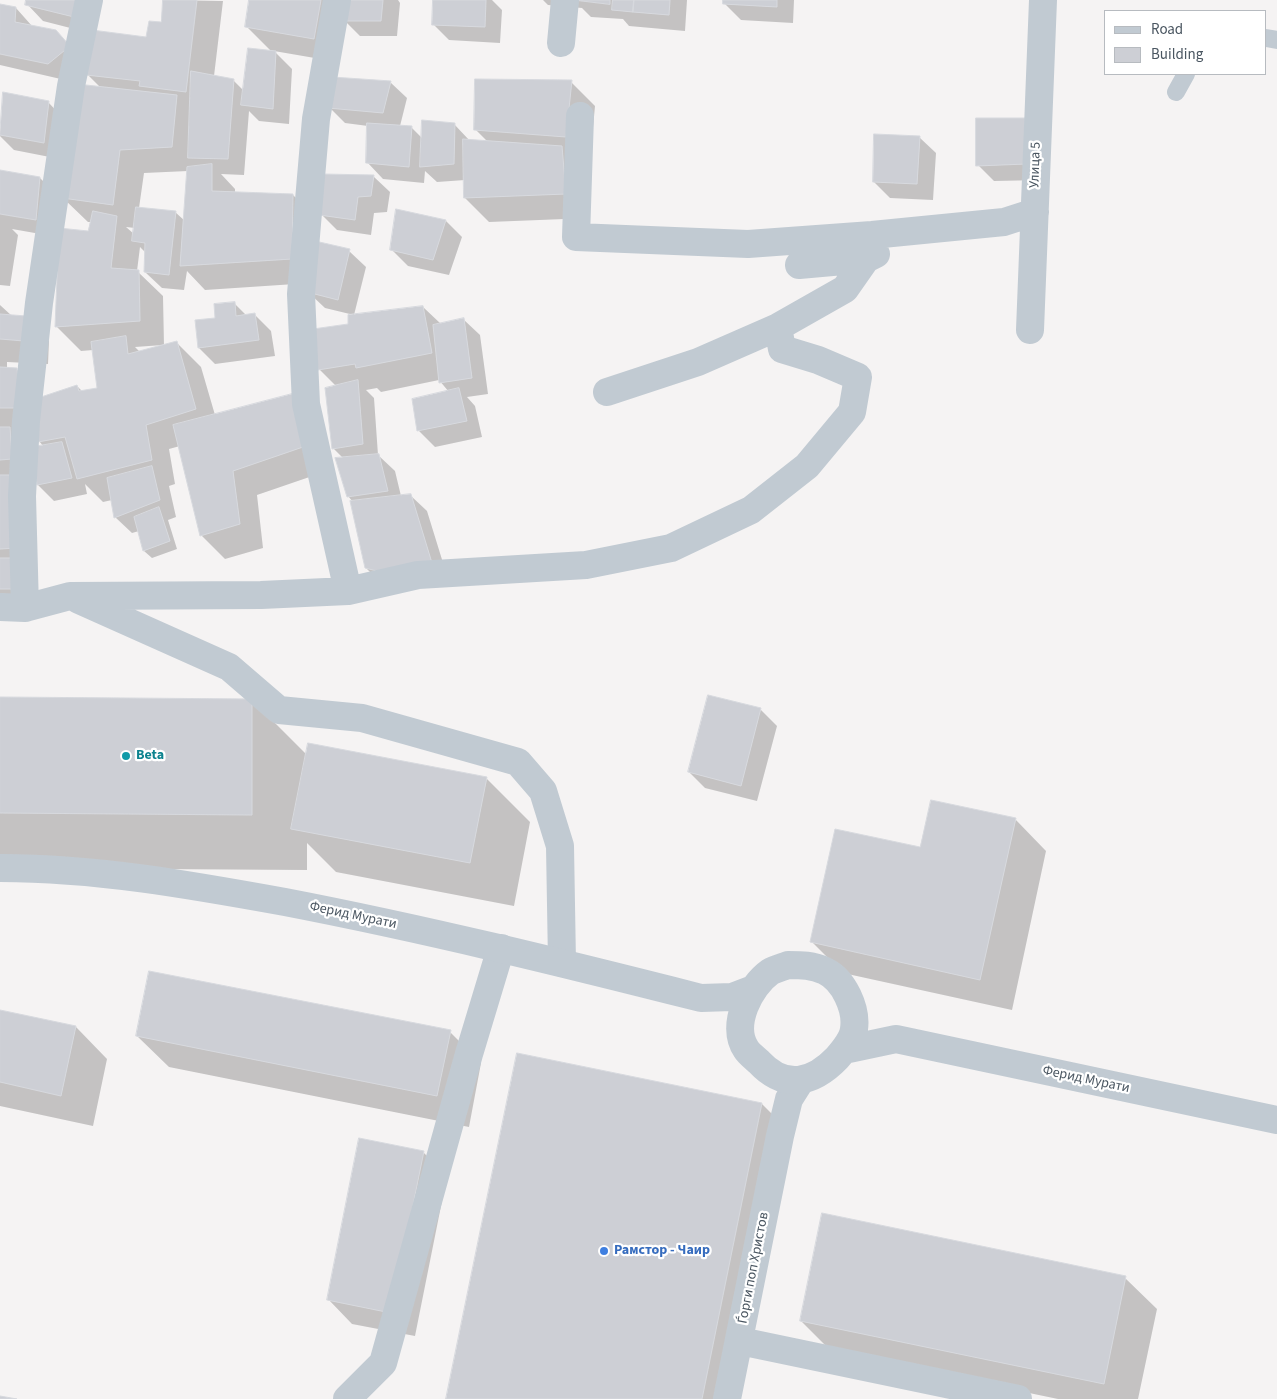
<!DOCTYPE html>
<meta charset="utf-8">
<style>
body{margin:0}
#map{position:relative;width:1277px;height:1399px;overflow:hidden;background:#f5f3f3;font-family:"Source Sans 3",sans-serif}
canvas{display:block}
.legend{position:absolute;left:1104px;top:10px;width:162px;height:65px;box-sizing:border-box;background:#fff;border:1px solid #b7bbc0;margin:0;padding:6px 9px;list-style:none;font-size:15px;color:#4a5661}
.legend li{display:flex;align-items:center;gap:10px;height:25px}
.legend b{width:25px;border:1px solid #b7bbc0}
</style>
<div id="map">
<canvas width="1277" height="1399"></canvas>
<ul class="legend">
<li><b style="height:6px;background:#c1cad2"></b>Road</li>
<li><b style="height:14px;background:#cdcfd5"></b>Building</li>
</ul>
</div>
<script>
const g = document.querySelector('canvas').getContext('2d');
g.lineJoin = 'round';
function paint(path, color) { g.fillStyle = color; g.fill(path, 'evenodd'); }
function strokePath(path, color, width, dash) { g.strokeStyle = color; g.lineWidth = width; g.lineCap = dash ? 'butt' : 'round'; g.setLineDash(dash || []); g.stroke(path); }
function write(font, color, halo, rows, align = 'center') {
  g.font = font + ' "Source Sans 3",sans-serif'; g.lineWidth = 4.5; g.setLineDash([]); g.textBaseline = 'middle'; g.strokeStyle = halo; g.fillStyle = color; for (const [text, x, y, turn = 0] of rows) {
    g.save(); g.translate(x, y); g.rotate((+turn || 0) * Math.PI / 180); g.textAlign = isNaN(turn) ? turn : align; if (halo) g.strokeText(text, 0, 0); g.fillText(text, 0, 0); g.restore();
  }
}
const shadow = new Path2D(`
 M 28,0 L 99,0 L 90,33 L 43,21 L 27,4 Z
 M 164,0 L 223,1 L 214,76 L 233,80 L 244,91 L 272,52 L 246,26 L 250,0 L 398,0 L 400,3 L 397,36 L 360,36 L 345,21 L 338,62 L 274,51 L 292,69 L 289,124 L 259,121 L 249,111 L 244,175 L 221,174 L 235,189 L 235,193 L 293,195 L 317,219 L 316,243 L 349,251 L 366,267 L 354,315 L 325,308 L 308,292 L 310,283 L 205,290 L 187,271 L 184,290 L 162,288 L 145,272 L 146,253 L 140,247 L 137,271 L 163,296 L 164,346 L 177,343 L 201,367 L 215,415 L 291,395 L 327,471 L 257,495 L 263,548 L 225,559 L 201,535 L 180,446 L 169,449 L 175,484 L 169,486 L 176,517 L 168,520 L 177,549 L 152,558 L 144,551 L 139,531 L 132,533 L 115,517 L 112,500 L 103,502 L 85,484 L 87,494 L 54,501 L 38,485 L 44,447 L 39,441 L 13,431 L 33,575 L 0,604 L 0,305 L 12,316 L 25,317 L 49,341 L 48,364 L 7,362 L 7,368 L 16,369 L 41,393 L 41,399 L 77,386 L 83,392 L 98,389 L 93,350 L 81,351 L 57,327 L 92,222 L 88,222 L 63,198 L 101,88 L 87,74 L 147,38 L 162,23 ZM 188,171 L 185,221 L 175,212 L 139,208 L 144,173 ZM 126,227 L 135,228 L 134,234 ZM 163,345 L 140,352 L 135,347 Z
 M 434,0 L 492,0 L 502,10 L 500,43 L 449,40 L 433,24 Z
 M 543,0 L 687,0 L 685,31 L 629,26 L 623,19 L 591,17 L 582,8 L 548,5 Z
 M 725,0 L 794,0 L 793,23 L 741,20 L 724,3 Z
 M 0,6 L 16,8 L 32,26 L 85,63 L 65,80 L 0,65 Z
 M 390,82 L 407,98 L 400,126 L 411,127 L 422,138 L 454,124 L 470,141 L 488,142 L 475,129 L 571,82 L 595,106 L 590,160 L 590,218 L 489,222 L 465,198 L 465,180 L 437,182 L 425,171 L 424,183 L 383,179 L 367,162 L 368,126 L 345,123 L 329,107 Z
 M 4,94 L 48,102 L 64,119 L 60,159 L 14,150 L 0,136 Z
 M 1025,119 L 1042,180 L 994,181 L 978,165 Z
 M 919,137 L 936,153 L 933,200 L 890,198 L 874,182 Z
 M 0,172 L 40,178 L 56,194 L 52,236 L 12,229 L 18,235 L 10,286 L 0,285 Z
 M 373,176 L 390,192 L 387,212 L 374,213 L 371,235 L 337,230 L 321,214 Z
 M 446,221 L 462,237 L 449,275 L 408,266 L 392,250 Z
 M 234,303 L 247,316 L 255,315 L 271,331 L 275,356 L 215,364 L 199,348 L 216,320 Z
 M 423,307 L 441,324 L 463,319 L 480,335 L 488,394 L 467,397 L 475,406 L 482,437 L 435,447 L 418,430 L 449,392 L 439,380 L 381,392 L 377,388 L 366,390 L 374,398 L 378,455 L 395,471 L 401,496 L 410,495 L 427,511 L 448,579 L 382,584 L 366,568 L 353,502 L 348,496 L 343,458 L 333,448 L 337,387 L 320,370 L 349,325 Z
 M 0,699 L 252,700 L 307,755 L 486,778 L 530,822 L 514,906 L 336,872 L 307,843 L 307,870 L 0,868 Z
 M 760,709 L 777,726 L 757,801 L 705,788 L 689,772 Z
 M 1015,819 L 1046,851 L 1012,1010 L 843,973 L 812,942 L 921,848 Z
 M 0,1011 L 76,1027 L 107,1059 L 93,1126 L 0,1106 Z
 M 450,1032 L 481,1063 L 469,1127 L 169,1067 L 137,1036 Z
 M 762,1104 L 786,1128 L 731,1399 L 447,1399 Z
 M 423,1152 L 447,1176 L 415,1336 L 352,1324 L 328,1299 Z
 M 1125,1278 L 1157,1309 L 1138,1399 L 1058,1399 L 832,1352 L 801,1321 Z`);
const building = new Path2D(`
 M 26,0 L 79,0 L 74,17 L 25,5 Z
 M 163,0 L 197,0 L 186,92 L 139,86 L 140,81 L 86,75 L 92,30 L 146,37 L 149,21 L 161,22 Z
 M 249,0 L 321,0 L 314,39 L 245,27 Z
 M 345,0 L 383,0 L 381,21 L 343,21 Z
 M 433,0 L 486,0 L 485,27 L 432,25 Z
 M 574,0 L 610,0 L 610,4 Z
 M 613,0 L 634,0 L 633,12 L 612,10 Z
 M 634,0 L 670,0 L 669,15 L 633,12 Z
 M 723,0 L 777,0 L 777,7 L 723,4 Z
 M 0,4 L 16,7 L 15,22 L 56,30 L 70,46 L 48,64 L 0,54 Z
 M 248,48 L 276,51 L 273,109 L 241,105 Z
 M 191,71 L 234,79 L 228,159 L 188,158 Z
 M 332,77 L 391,81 L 383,113 L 328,108 Z
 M 475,79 L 572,80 L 566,137 L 474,130 Z
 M 77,84 L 177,95 L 172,147 L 120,150 L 113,205 L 62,198 Z
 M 3,92 L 49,101 L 44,143 L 0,135 Z
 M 976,118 L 1025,118 L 1026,164 L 976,166 Z
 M 422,120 L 455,123 L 454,164 L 420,167 Z
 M 367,123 L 412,126 L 409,167 L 366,163 Z
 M 874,134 L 920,136 L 917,184 L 873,182 Z
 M 463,139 L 562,146 L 566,194 L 464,198 Z
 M 212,164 L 212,191 L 293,194 L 292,259 L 180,266 L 187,167 Z
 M 0,170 L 40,177 L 36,220 L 0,214 Z
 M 322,174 L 374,175 L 371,196 L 358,197 L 355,220 L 319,215 Z
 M 136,207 L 176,211 L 169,275 L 144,272 L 145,243 L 132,241 Z
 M 396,209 L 446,220 L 433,260 L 390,250 Z
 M 93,211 L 117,216 L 111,268 L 139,270 L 140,321 L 55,327 L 59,228 L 88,231 Z
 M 315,241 L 350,249 L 338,300 L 307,292 Z
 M 235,302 L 236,316 L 255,313 L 259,340 L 198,348 L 195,320 L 215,318 L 214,304 Z
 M 423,306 L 432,353 L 356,368 L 355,364 L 318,370 L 313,329 L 348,324 L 348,315 Z
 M 0,314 L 26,316 L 24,341 L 0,339 Z
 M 464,318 L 472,378 L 439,383 L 433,325 Z
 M 126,336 L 128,354 L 177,341 L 196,409 L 146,425 L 152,460 L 77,479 L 65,437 L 38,442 L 35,399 L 77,385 L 79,391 L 97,388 L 91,342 Z
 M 0,367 L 17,368 L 20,408 L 0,408 Z
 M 358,380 L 363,444 L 332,449 L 325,388 Z
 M 459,388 L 467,421 L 417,431 L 412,399 Z
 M 292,394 L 303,447 L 233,471 L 240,524 L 200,536 L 173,425 Z
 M 0,427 L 10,427 L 12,459 L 0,460 Z
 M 62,442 L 72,478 L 37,485 L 33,447 Z
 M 379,454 L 388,491 L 347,497 L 335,458 Z
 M 152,466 L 160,500 L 114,518 L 107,478 Z
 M 0,475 L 16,475 L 16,548 L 0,549 Z
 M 411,494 L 432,563 L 381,572 L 365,568 L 350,501 Z
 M 159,507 L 170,541 L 143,551 L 134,517 Z
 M 0,558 L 17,558 L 16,589 L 0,589 Z
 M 708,695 L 761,708 L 741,786 L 688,772 Z
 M 0,697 L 252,699 L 252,815 L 0,813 Z
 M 308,743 L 487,777 L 470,863 L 291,829 Z
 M 931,800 L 1016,818 L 980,980 L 810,942 L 835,829 L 920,847 Z
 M 149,971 L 451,1030 L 437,1096 L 136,1036 Z
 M 0,1010 L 76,1026 L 61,1096 L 0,1082 Z
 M 517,1053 L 762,1103 L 702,1399 L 446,1399 Z
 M 359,1138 L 424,1151 L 391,1313 L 327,1300 Z
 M 822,1213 L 1126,1276 L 1104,1384 L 800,1321 Z
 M 0,1396 L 17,1399 L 0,1399 Z`);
const service = new Path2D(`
 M 1266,38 L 1277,40
 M 1176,92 L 1186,74`);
const minor = new Path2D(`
 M 337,0 L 316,119 L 301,294 L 306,404 L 348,591
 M 561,43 L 565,0
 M 580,116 L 576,237 L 748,244 L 872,235 L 1004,222 L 1035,212
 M 799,265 L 866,259 L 876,254
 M 1030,330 L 1043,0
 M 607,392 L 698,362 L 778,327 L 845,289 L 866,259
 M 79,600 L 229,667 L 279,710 L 362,718 L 518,762 L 543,791 L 560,846 L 562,963
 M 0,607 L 25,608 L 70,596 L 261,595 L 348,591 L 418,575 L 586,565 L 671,548 L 751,510 L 807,466 L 852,412 L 858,377 L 818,360 L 782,349 L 778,327
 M 25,608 L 22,496 L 26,421 L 39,303 L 71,86 L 89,0
 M 740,1341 L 1018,1399
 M 347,1399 L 383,1363 L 469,1054 L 501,948
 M 727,1399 L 780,1136 L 789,1099 L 801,1080`);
const tertiary = new Path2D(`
 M 0,868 C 96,868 191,885 285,902 C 425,929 563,963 701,998 L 732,997 L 753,989
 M 788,965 C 801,965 813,965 825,971 C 844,980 857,1009 854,1029 C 853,1039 844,1050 837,1058 C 813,1083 785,1090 759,1062 C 755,1058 749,1054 746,1049 C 730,1025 750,986 770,972 C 775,969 783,967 788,965 Z
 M 844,1050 L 896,1039 L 1277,1120`);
const markers = [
 [126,756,5,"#0f9aa8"],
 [604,1251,5,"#3f7fe0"]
];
const streetNames = [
 ["Улица 5",1036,165,-88],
 ["Ферид Мурати",353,916,12],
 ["Ферид Мурати",1086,1080,12],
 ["Ѓорги поп Христов",754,1268,-79]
];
const cultureNames = [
 ["Beta",136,756]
];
const shopNames = [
 ["Рамстор - Чаир",614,1251]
];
paint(shadow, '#0003');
paint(building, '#cdcfd5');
strokePath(building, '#d7d9de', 1);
strokePath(service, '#c1cad2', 18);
strokePath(minor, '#c1cad2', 28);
strokePath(tertiary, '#c1cad2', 28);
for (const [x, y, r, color] of markers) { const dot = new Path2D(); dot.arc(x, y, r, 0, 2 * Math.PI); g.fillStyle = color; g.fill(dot); strokePath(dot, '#fff', 2); }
write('14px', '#4a5661', '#fff', streetNames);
write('bold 14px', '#0d838f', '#fff', cultureNames, 'left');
write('bold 14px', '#366cbe', '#fff', shopNames, 'left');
</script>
